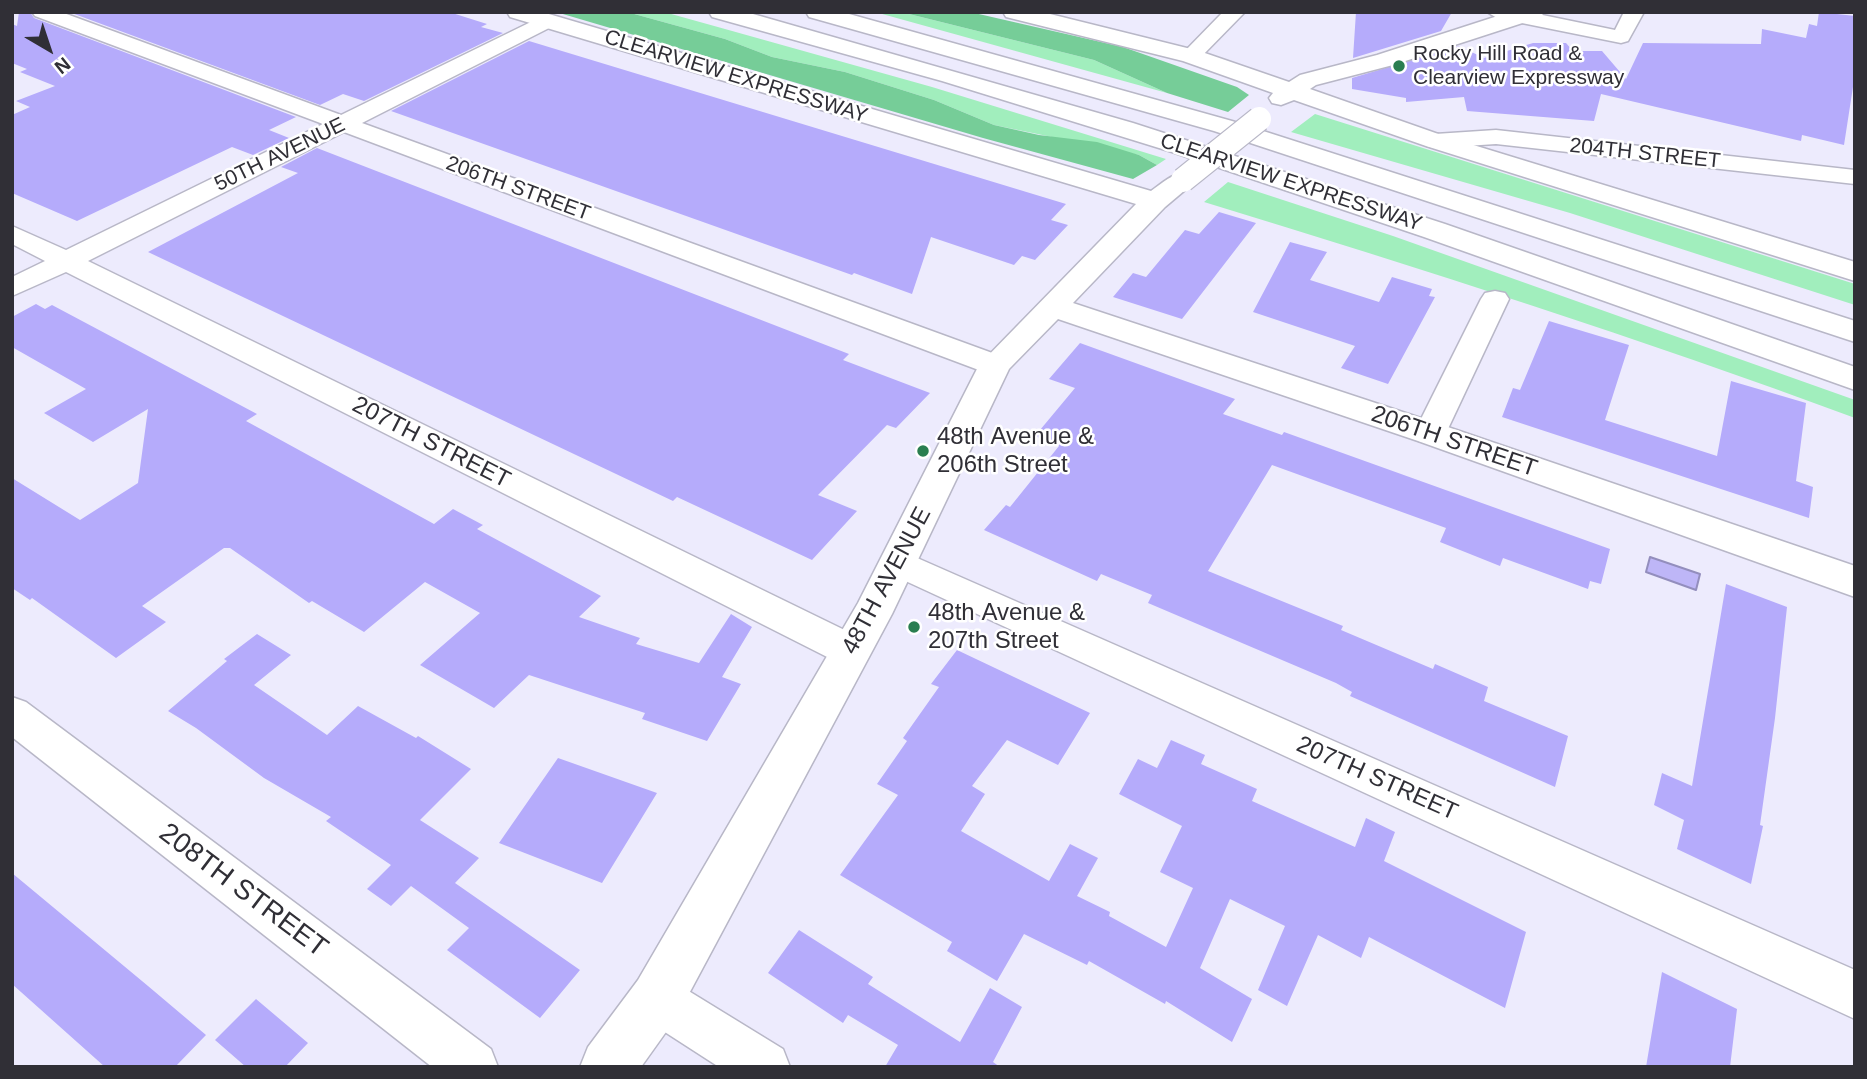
<!DOCTYPE html>
<style>
body{margin:0}
#map{position:relative;width:1867px;height:1079px;overflow:hidden;background:#edebfd;font-family:Arial,sans-serif}
canvas{display:block}
.frame{position:absolute;inset:0;border:14px solid #302f36;pointer-events:none}
.north{position:absolute;left:14px;top:14px;width:70px;height:70px;-webkit-text-stroke:5px #fff;paint-order:stroke;rotate:141deg;font-size:19px;font-weight:700;line-height:28px;text-align:center;color:#302f36}
.north::after{content:'';display:block;margin:auto;width:24px;height:32px;background:#302f36;clip-path:polygon(50% 0,100% 100%,50% 72%,0 100%)}
</style>
<div id="map">
<canvas width="1867" height="1079"></canvas>
<div class="frame"></div>
<div class="north">N</div>
</div>
<script>
const g = document.querySelector('canvas').getContext('2d');
g.lineJoin = 'round';
function paint(path, color) { g.fillStyle = color; g.fill(path, 'evenodd'); }
function strokePath(path, color, width, dash) { g.strokeStyle = color; g.lineWidth = width; g.lineCap = dash ? 'butt' : 'round'; g.setLineDash(dash || []); g.stroke(path); }
function write(font, color, halo, rows, align = 'center') {
  g.font = font + ' Arial,sans-serif'; g.lineWidth = 5; g.setLineDash([]); g.textBaseline = 'middle'; g.strokeStyle = halo; g.fillStyle = color; for (const [text, x, y, turn = 0] of rows) {
    g.save(); g.translate(x, y); g.rotate((+turn || 0) * Math.PI / 180); g.textAlign = isNaN(turn) ? turn : align; if (halo) g.strokeText(text, 0, 0); g.fillText(text, 0, 0); g.restore();
  }
}
const green = new Path2D(`
 M 627,12 L 664,12 L 725,29 L 932,87 L 1166,159 L 1157,165 L 1139,155 L 994,125 L 934,100 L 845,72 L 772,57 L 725,39 Z
 M 875,12 L 901,12 L 1094,60 L 1167,93 Z
 M 1315,114 L 1855,284 L 1855,305 L 1570,213 L 1291,132 Z
 M 1228,182 L 1393,236 L 1855,400 L 1855,418 C 1640,338 1423,269 1204,202 Z`);
const forest = new Path2D(`
 M 556,12 L 627,12 L 725,39 L 772,57 L 845,72 L 934,100 L 994,125 L 1039,135 L 1097,142 L 1139,155 L 1157,165 L 1133,179 L 983,138 Z
 M 901,12 L 970,12 L 1123,47 L 1237,87 L 1249,95 L 1228,112 L 1167,93 L 1094,60 Z`);
const water = new Path2D(`
 M 1650,557 L 1700,574 L 1696,590 L 1646,572 Z`);
const building = new Path2D(`
 M 19,12 L 30,12 L 34,18 L 296,117 L 269,130 L 289,138 L 253,155 L 232,147 L 77,221 L 12,193 L 12,115 L 30,107 L 16,101 L 55,86 L 20,72 L 27,69 L 12,63 L 12,24 L 17,26 Z
 M 69,12 L 449,12 L 487,24 L 481,27 L 503,33 L 364,101 L 343,94 L 320,105 Z
 M 1356,12 L 1452,12 L 1441,31 L 1353,58 Z
 M 1819,12 L 1855,16 L 1855,74 L 1844,145 L 1802,135 L 1801,141 L 1601,94 L 1594,121 L 1467,111 L 1464,97 L 1406,102 L 1406,98 L 1352,89 L 1352,78 L 1459,46 L 1484,58 L 1533,43 L 1566,43 L 1573,51 L 1602,51 L 1626,79 L 1643,43 L 1761,44 L 1762,29 L 1806,38 L 1809,24 L 1817,26 Z
 M 529,41 L 1066,204 L 1051,220 L 1068,225 L 1035,260 L 1022,256 L 1014,265 L 931,237 L 912,294 L 854,273 L 852,275 L 391,111 Z
 M 317,148 L 849,354 L 843,360 L 930,393 L 896,428 L 887,425 L 818,495 L 857,511 L 812,560 L 677,497 L 673,501 L 148,252 L 298,173 L 281,167 Z
 M 1219,212 L 1256,223 L 1182,319 L 1113,297 L 1133,273 L 1146,277 L 1185,230 L 1199,234 Z
 M 1290,242 L 1327,252 L 1310,280 L 1379,302 L 1392,277 L 1432,289 L 1429,296 L 1435,297 L 1388,384 L 1341,368 L 1355,346 L 1253,312 Z
 M 36,304 L 45,309 L 52,305 L 257,414 L 246,421 L 434,524 L 453,509 L 483,525 L 477,529 L 601,596 L 579,617 L 640,638 L 636,644 L 699,663 L 731,614 L 752,627 L 722,677 L 741,684 L 707,741 L 642,719 L 645,713 L 529,675 L 494,708 L 420,665 L 480,613 L 425,582 L 364,632 L 312,601 L 309,603 L 230,548 L 224,548 L 142,606 L 166,622 L 116,658 L 32,598 L 30,600 L 12,588 L 12,478 L 80,520 L 138,483 L 148,409 L 93,442 L 44,413 L 86,389 L 12,347 L 12,317 Z
 M 1549,321 L 1629,345 L 1605,420 L 1717,456 L 1731,381 L 1806,403 L 1796,481 L 1813,487 L 1809,518 L 1502,417 L 1513,388 L 1520,390 Z
 M 1080,343 L 1235,399 L 1223,414 L 1282,435 L 1284,432 L 1610,549 L 1601,584 L 1590,581 L 1588,589 L 1503,558 L 1500,566 L 1440,542 L 1446,528 L 1272,465 L 1208,571 L 1343,626 L 1341,630 L 1433,669 L 1435,664 L 1488,687 L 1484,701 L 1568,736 L 1555,787 L 1350,696 L 1352,692 L 1336,683 L 1148,603 L 1152,595 L 1101,574 L 1097,581 L 984,530 L 1006,505 L 1010,507 L 1059,446 L 1035,436 L 1075,388 L 1049,379 Z
 M 1726,584 L 1787,607 L 1775,718 L 1760,825 L 1763,826 L 1751,884 L 1677,849 L 1684,820 L 1654,805 L 1662,773 L 1692,786 Z
 M 257,634 L 291,655 L 254,685 L 327,735 L 358,706 L 416,738 L 418,736 L 471,769 L 420,820 L 479,858 L 455,883 L 580,970 L 540,1018 L 447,950 L 469,928 L 411,886 L 391,906 L 367,889 L 391,865 L 326,821 L 331,817 L 264,778 L 196,728 L 168,711 L 227,661 L 224,659 Z
 M 957,650 L 1090,713 L 1058,765 L 1007,740 L 972,786 L 985,794 L 961,831 L 1049,881 L 1070,844 L 1098,858 L 1077,896 L 1110,912 L 1109,916 L 1166,947 L 1193,888 L 1160,872 L 1182,826 L 1119,794 L 1138,759 L 1157,768 L 1171,740 L 1205,755 L 1201,764 L 1257,789 L 1252,801 L 1355,847 L 1366,818 L 1395,832 L 1384,861 L 1526,932 L 1505,1008 L 1369,937 L 1361,958 L 1318,935 L 1287,1006 L 1258,990 L 1285,926 L 1230,899 L 1200,968 L 1252,999 L 1232,1042 L 1166,1001 L 1165,1004 L 1089,961 L 1087,965 L 1024,934 L 997,981 L 947,951 L 952,942 L 840,875 L 898,795 L 877,784 L 907,741 L 903,738 L 939,687 L 931,684 Z
 M 558,758 L 657,793 L 602,883 L 499,843 Z
 M 12,873 L 148,986 L 206,1035 L 175,1067 L 105,1067 L 12,984 Z
 M 799,930 L 873,977 L 868,984 L 960,1042 L 990,988 L 1022,1007 L 993,1062 L 1000,1067 L 885,1067 L 898,1045 L 848,1015 L 843,1023 L 768,973 Z
 M 1662,972 L 1737,1009 L 1730,1067 L 1646,1067 Z
 M 256,999 L 308,1043 L 285,1067 L 246,1067 L 215,1040 Z`);
const street = new Path2D(`
 M 32,12 L 61,12 L 341,115 L 541,17 L 555,17 L 558,21 L 555,25 L 362,123 L 1006,358 L 1010,365 L 1006,372 L 995,374 L 984,372 L 344,132 L 88,261 L 865,640 L 870,651 L 865,662 L 851,666 L 837,662 L 66,272 L 12,296 L 12,277 L 45,261 L 12,244 L 12,226 L 66,250 L 323,124 L 35,16 Z
 M 1223,12 L 1245,12 L 1198,60 L 1184,60 L 1180,56 L 1184,52 Z
 M 1487,12 L 1528,12 L 1615,30 L 1624,12 L 1644,12 L 1628,41 L 1621,43 L 1497,18 Z
 M 1496,130 L 1855,170 L 1855,184 L 1496,144 L 1435,148 L 1427,146 L 1423,141 L 1427,136 L 1435,134 Z
 M 1495,291 L 1505,293 L 1509,299 L 1446,433 L 1441,441 L 1430,444 L 1419,441 L 1414,433 L 1481,299 L 1485,293 Z
 M 899,550 L 1855,970 L 1855,1019 L 886,572 L 881,563 L 886,554 Z
 M 12,697 L 26,702 L 491,1049 L 498,1067 L 432,1067 L 12,737 Z
 M 657,975 L 674,982 L 783,1049 L 790,1067 L 719,1067 L 640,1016 L 633,999 L 640,982 Z`);
const secondary = new Path2D(`
 M 507,12 L 542,12 L 1151,191 C 1165,181 1175,170 1193,174 L 1197,180 L 1165,207 L 1073,303 L 1442,425 L 1855,566 L 1855,597 L 1418,441 L 1058,319 L 1009,369 L 892,614 L 676,1018 L 641,1067 L 580,1067 L 588,1047 L 638,980 L 858,603 L 979,365 L 1136,204 L 510,17 Z
 M 1003,12 L 1042,12 L 1199,51 L 1289,82 L 1300,75 L 1377,55 L 1510,12 L 1544,12 L 1541,17 L 1393,65 L 1316,85 L 1310,89 L 1444,136 L 1855,262 L 1855,281 L 1426,146 L 1294,100 L 1281,105 L 1272,103 L 1269,98 L 1273,93 L 1183,61 L 1006,17 Z`);
const highway = new Path2D(`
 M 709,12 L 746,12 L 1133,123 L 1445,224 L 1855,367 L 1855,390 L 1424,237 L 1172,152 L 942,81 L 712,17 Z
 M 806,12 L 842,12 L 1232,121 L 1855,321 L 1855,342 L 1214,131 L 809,17 Z`);
const secondaryBridge = new Path2D(`
 M 1183,180 L 1259,119`);
const markers = [
 [1399,66,7,"#2a7e50"],
 [923,451,7,"#2a7e50"],
 [914,627,7,"#2a7e50"]
];
const farPoinames = [
 ["Rocky Hill Road &",1413,54],
 ["Clearview Expressway",1413,78]
];
const farStreetnames = [
 ["CLEARVIEW EXPRESSWAY",736,77,17],
 ["204TH STREET",1645,154,6],
 ["50TH AVENUE",280,155,-26],
 ["CLEARVIEW EXPRESSWAY",1291,183,18],
 ["206TH STREET",518,189,20]
];
const poiNames = [
 ["48th Avenue &",937,437],
 ["206th Street",937,465],
 ["48th Avenue &",928,613],
 ["207th Street",928,641]
];
const streetNames = [
 ["206TH STREET",1454,442,19],
 ["207TH STREET",431,443,27],
 ["48TH AVENUE",887,581,-62],
 ["207TH STREET",1377,779,24]
];
const nearStreetnames = [
 ["208TH STREET",243,891,37]
];
paint(green, '#a1eebd');
paint(forest, '#76cd98');
paint(water, '#beb6f7');
strokePath(water, '#938ebd', 2);
paint(building, '#b5abfb');
strokePath(street, '#b8b7c7', 3);
strokePath(secondary, '#b8b7c7', 3);
strokePath(highway, '#b8b7c7', 3);
paint(street, '#fff');
paint(secondary, '#fff');
paint(highway, '#fff');
strokePath(secondaryBridge, '#b8b7c7', 26, []);
strokePath(secondaryBridge, '#fff', 24);
for (const [x, y, r, color] of markers) { const dot = new Path2D(); dot.arc(x, y, r, 0, 2 * Math.PI); g.fillStyle = color; g.fill(dot); strokePath(dot, '#fff', 2.5); }
write('21px', '#302f36', '#fff', farPoinames, 'left');
write('21px', '#302f36', '#fff', farStreetnames);
write('24px', '#302f36', '#fff', poiNames, 'left');
write('24px', '#302f36', '#fff', streetNames);
write('28px', '#302f36', '#fff', nearStreetnames);
</script>
